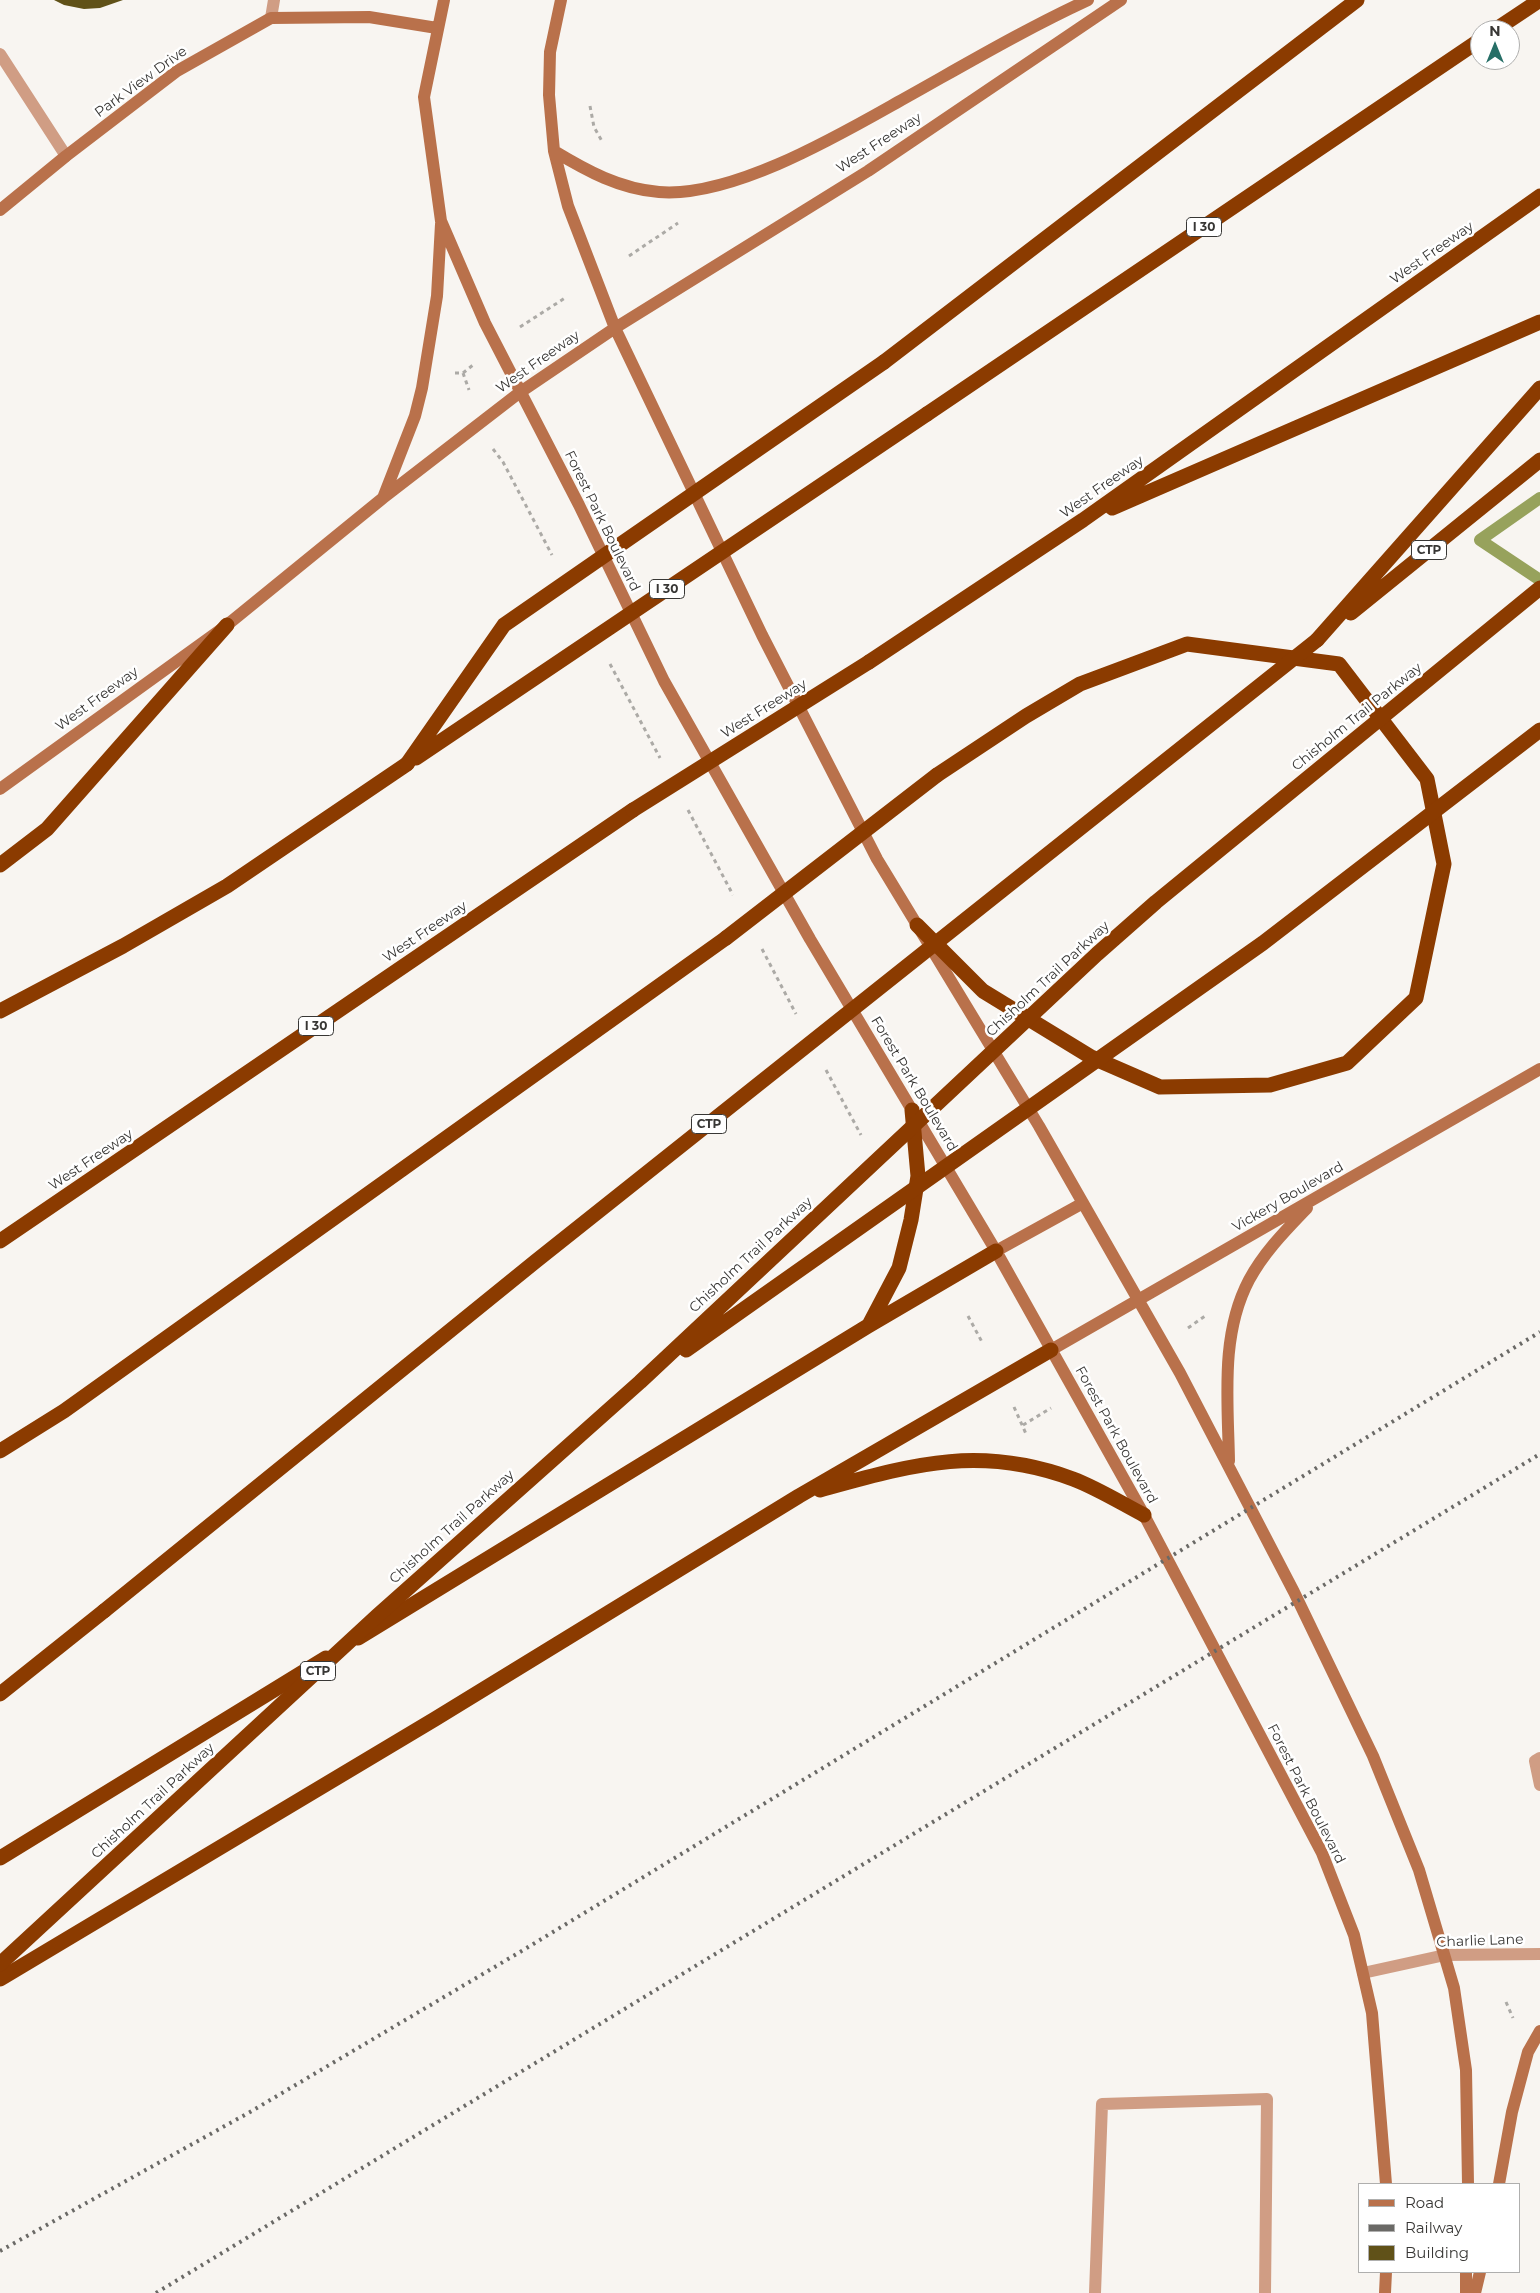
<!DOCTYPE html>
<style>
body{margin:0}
#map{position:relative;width:1540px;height:2293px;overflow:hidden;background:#f8f5f1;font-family:Montserrat,sans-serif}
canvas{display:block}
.legend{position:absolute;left:1358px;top:2183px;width:162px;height:90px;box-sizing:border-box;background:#fff;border:1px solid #afafae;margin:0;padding:6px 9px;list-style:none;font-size:15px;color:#383735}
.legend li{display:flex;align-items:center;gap:10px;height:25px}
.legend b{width:25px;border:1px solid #afafae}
.north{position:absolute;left:1470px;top:20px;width:50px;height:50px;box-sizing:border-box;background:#fff;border:1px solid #afafae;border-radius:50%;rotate:0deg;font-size:14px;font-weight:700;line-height:20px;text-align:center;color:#383735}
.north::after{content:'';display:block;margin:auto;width:18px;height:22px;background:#276f67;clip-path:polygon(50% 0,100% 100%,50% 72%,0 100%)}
</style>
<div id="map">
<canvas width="1540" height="2293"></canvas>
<ul class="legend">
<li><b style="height:6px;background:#b9714b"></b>Road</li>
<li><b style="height:6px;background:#6a6966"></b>Railway</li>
<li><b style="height:14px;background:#605118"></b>Building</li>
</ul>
<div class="north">N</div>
</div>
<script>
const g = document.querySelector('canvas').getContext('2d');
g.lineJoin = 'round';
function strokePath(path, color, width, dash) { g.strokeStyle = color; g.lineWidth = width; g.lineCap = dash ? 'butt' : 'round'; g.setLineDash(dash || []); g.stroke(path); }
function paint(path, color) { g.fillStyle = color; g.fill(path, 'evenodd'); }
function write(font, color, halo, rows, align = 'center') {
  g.font = font + ' Montserrat,sans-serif'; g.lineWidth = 5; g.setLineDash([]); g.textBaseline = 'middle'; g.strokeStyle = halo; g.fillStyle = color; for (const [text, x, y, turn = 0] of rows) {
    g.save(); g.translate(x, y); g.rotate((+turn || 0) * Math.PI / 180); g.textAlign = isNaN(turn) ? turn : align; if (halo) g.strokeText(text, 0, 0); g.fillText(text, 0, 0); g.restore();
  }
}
const stream = new Path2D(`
 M 1540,498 L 1480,540 L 1540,580`);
const building = new Path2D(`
 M 54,0 L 123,0 L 100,8 L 84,9 L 64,5 Z`);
const path = new Path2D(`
 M 590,106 L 594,127 L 603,143
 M 629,256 L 678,223
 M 520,327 L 565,298
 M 455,373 L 463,373 L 473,365
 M 463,373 L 469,390
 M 493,449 L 503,462 L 552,555
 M 610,664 L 660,758
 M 688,810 L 733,895
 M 762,949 L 796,1014
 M 826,1070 L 861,1135
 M 968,1316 L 982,1342
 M 1188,1328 L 1205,1316
 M 1014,1407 L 1027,1436
 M 1023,1425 L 1051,1408
 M 1506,2002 L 1513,2018`);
const lane = new Path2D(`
 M 271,18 L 274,0
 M 0,54 L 66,156
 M 1540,1758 L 1535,1761 L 1540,1785
 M 1095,2293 L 1102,2104 L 1267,2099 L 1265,2293`);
const street = new Path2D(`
 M 1363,1973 L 1445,1955 L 1540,1954`);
const secondary = new Path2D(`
 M 444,0 L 424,97 L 441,221 L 485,323 L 579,505 L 664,681 L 810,939 L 996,1251 L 1144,1515 L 1322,1853 L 1354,1935 L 1372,2013 L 1386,2184
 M 561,0 L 550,52 L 549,95 L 554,151 L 568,206 L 615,328 L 762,635 L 877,859 L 1039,1126 L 1180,1373 L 1294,1592 L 1373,1756 L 1419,1870 L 1454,1988 L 1466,2070 L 1468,2184
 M 554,151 C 587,171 620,189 659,192 C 731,198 836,137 898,102 C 961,67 1023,30 1088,0
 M 0,210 L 66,156 L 177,71 L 271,18 L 369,17 L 437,28
 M 383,498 L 415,416 L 422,388 L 437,296 L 441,224
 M 0,789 L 227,625 L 383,498 L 519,393 L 615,328 L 868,171 L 1121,0
 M 996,1251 L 1083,1203
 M 1051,1350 L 1540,1069
 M 1229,1461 C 1228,1401 1220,1335 1249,1280 C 1264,1252 1286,1230 1307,1208
 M 1499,2184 L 1512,2112 L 1528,2052 L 1540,2031
 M 1385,2293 L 1386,2272
 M 1466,2293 L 1466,2272
 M 1475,2293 L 1480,2272`);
const highway = new Path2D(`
 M 1495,30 L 1540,0
 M 884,362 L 1357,0
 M 927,414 L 1480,40
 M 1112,508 L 1540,322
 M 1351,613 L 1540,460
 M 1317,640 L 1540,388
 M 869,662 L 1083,520 L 1540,196
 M 0,865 L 47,829 L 227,625
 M 917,925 L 983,991 L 1091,1057 L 1160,1087 L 1270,1085 L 1347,1063 L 1416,998 L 1444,864 L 1427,779 L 1339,664 L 1187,644 L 1080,684 L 1026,716 L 937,775
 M 0,1011 L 123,946 L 227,886 L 407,764
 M 0,1241 L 633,810
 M 869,1325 L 899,1268 L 911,1220 L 918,1176 L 912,1110
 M 0,1451 L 64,1411 L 726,938
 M 820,1490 C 911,1465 979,1444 1073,1479 C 1097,1488 1121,1503 1144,1515
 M 358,1638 L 868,1326 L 996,1251
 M 0,1694 L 104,1611
 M 0,1858 L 326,1658
 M 0,1979 L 435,1719 L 799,1496 L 1051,1350`);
const rail = new Path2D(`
 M 0,2251 L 250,2112 L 525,1949 L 1540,1332
 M 156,2293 L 1540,1454`);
const highwayBridge = new Path2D(`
 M 416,758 L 927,414
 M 407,764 L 504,625 L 884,362
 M 633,810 L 869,662
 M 726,938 L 937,775
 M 686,1350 L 1263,943 L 1540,730
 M 104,1611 L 536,1261 L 1317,640
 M 0,1964 L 377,1616 L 640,1382 L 1097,954 L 1156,902 L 1540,588`);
const shields = [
 [1204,227,35],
 [1429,550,35],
 [667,589,35],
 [316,1026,35],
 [709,1124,35],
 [318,1671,35]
];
const shieldNames = [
 ["I 30",1204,227],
 ["CTP",1429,550],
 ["I 30",667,589],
 ["I 30",316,1026],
 ["CTP",709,1124],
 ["CTP",318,1671]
];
const streetNames = [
 ["Park View Drive",141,82,-36],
 ["West Freeway",879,143,-33],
 ["West Freeway",1432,253,-35],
 ["West Freeway",538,362,-35],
 ["West Freeway",1102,487,-35],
 ["Forest Park Boulevard",602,521,64],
 ["West Freeway",97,699,-36],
 ["West Freeway",764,709,-32],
 ["Chisholm Trail Parkway",1357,717,-39],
 ["West Freeway",425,932,-34],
 ["Chisholm Trail Parkway",1048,979,-43],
 ["Forest Park Boulevard",914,1084,59],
 ["West Freeway",91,1160,-34],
 ["Vickery Boulevard",1288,1197,-30],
 ["Chisholm Trail Parkway",751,1255,-43],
 ["Forest Park Boulevard",1116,1435,61],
 ["Chisholm Trail Parkway",452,1527,-42],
 ["Forest Park Boulevard",1306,1794,63],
 ["Chisholm Trail Parkway",153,1801,-43],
 ["Charlie Lane",1480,1941,-2]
];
strokePath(stream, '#97a25c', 12);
paint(building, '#605118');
strokePath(path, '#acaaa6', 3, [4, 4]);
strokePath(lane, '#d09d84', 12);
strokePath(street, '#d09d84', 12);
strokePath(secondary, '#b9714b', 12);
strokePath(highway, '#8b3b00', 15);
strokePath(rail, '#6a6966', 4, [2.5, 5]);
strokePath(highwayBridge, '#8b3b00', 15);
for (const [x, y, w] of shields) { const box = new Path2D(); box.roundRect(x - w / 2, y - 9.5, w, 19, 4); g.fillStyle = '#fff'; g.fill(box); strokePath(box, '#383735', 1); }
write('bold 12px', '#383735', null, shieldNames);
write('14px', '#383735', '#fff', streetNames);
</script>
